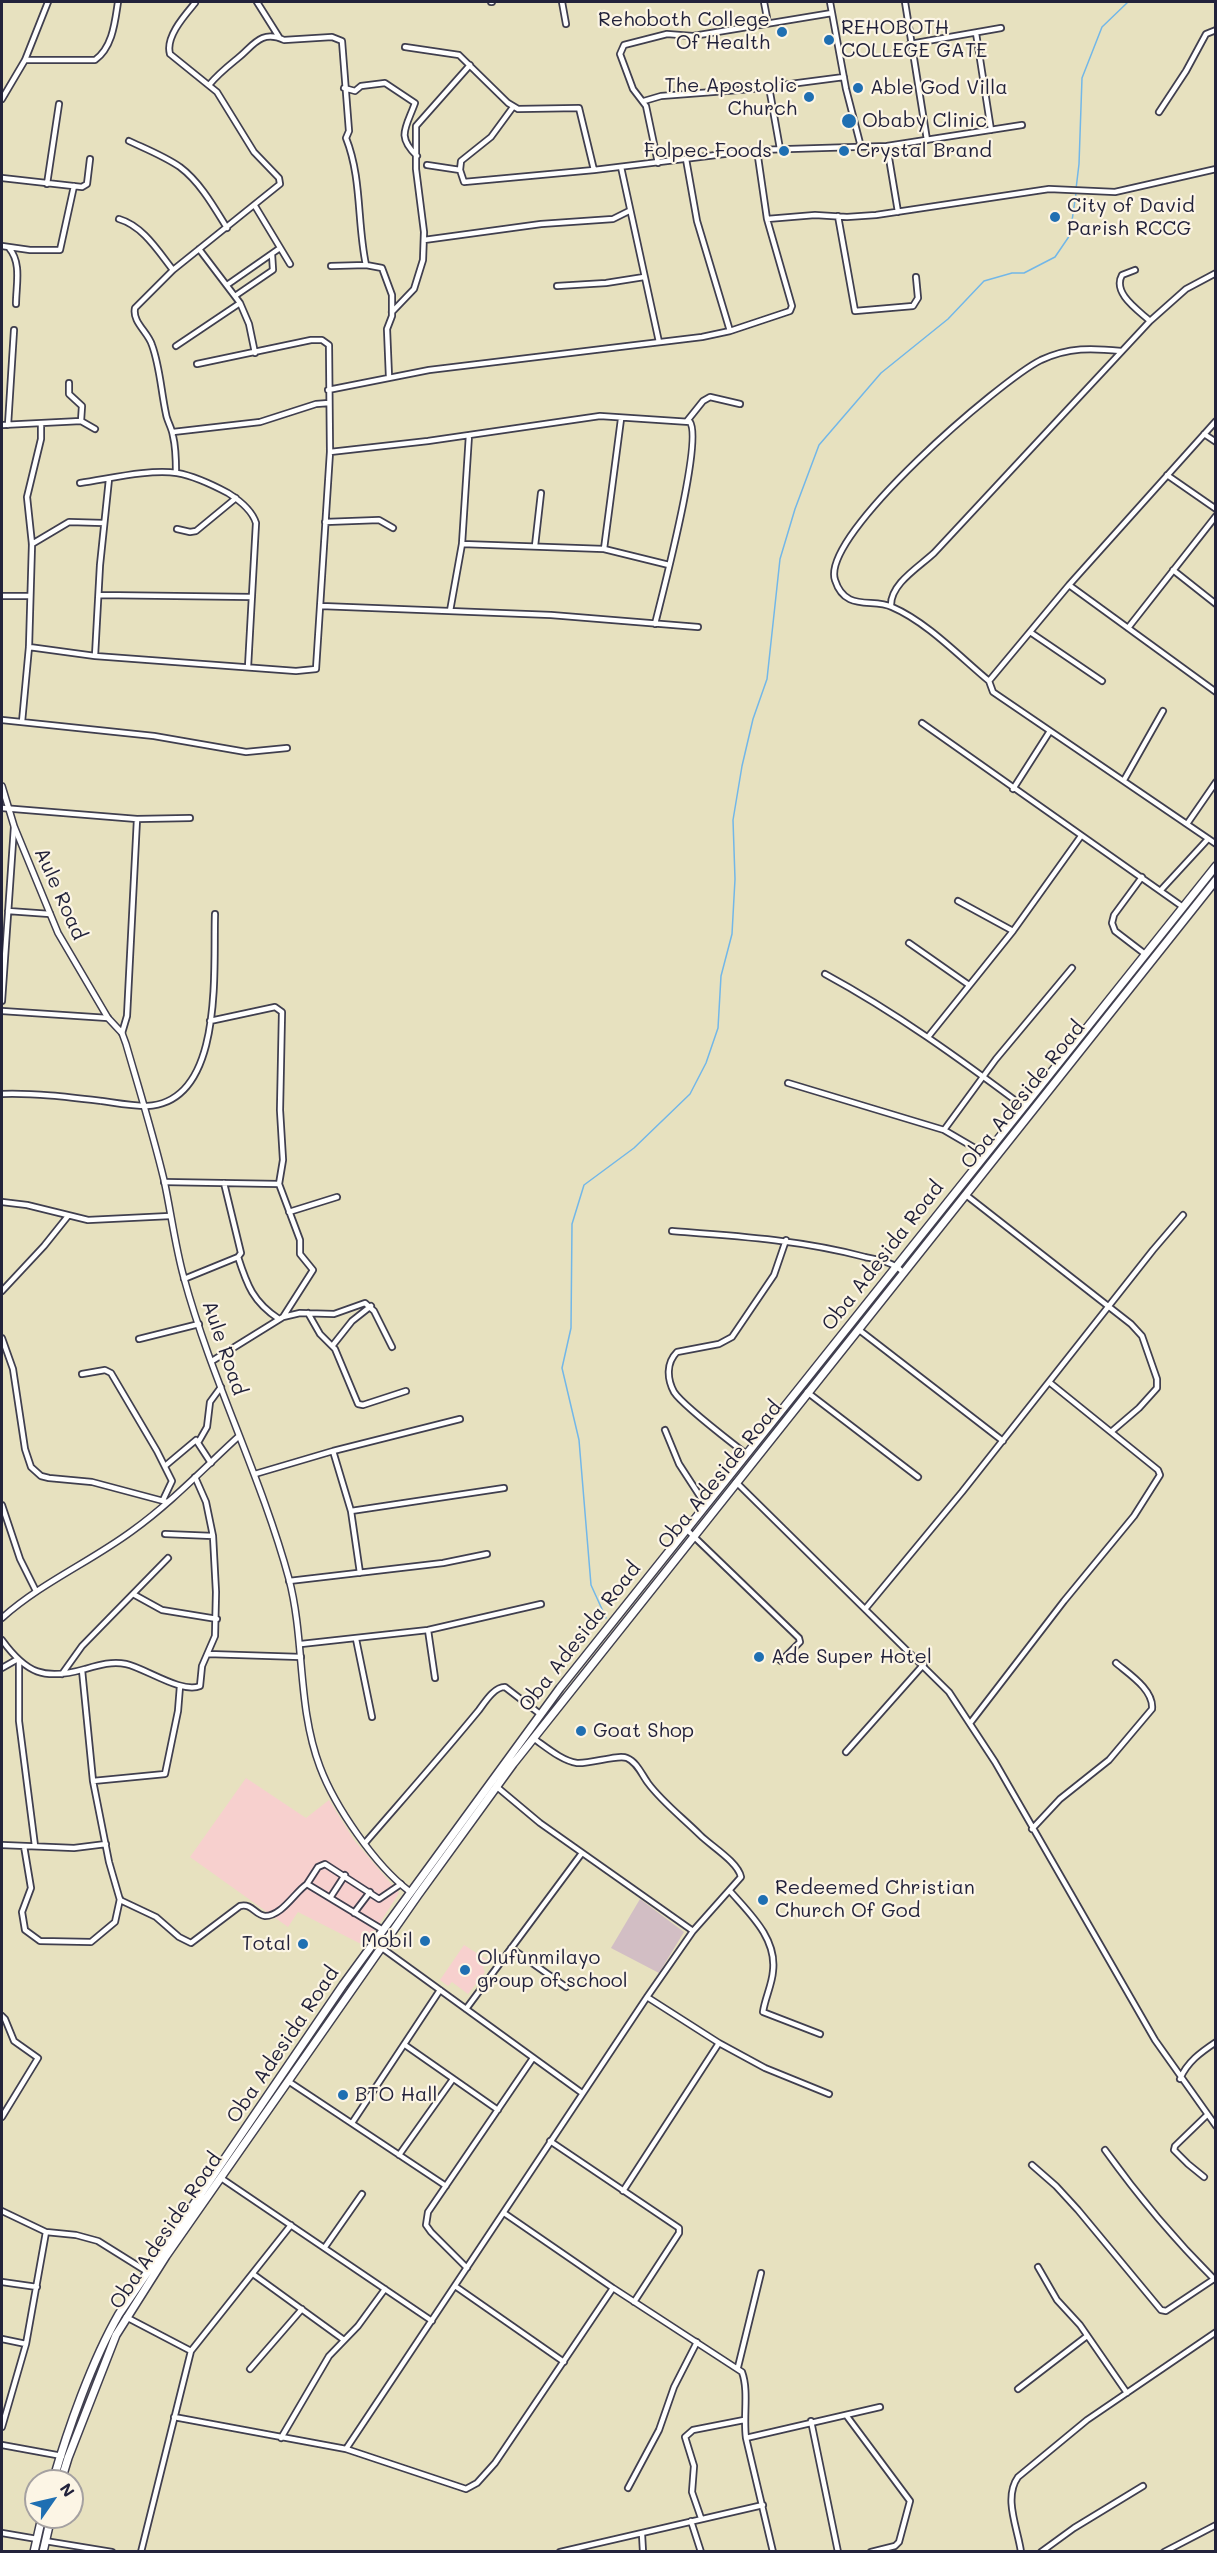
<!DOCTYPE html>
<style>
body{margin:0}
#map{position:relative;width:1217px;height:2553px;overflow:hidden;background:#e7e1bf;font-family:Mali,sans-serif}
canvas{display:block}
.frame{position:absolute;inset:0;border:3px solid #22223b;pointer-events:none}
.north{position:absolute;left:24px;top:2469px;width:60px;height:60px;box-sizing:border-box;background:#fcf5e5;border:2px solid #a5a1a1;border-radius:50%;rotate:56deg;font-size:16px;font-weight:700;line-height:24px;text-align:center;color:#22223b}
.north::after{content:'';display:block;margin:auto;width:21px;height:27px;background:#1f6fb2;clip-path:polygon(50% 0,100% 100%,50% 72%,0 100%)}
</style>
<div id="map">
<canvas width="1217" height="2553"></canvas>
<div class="frame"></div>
<div class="north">N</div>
</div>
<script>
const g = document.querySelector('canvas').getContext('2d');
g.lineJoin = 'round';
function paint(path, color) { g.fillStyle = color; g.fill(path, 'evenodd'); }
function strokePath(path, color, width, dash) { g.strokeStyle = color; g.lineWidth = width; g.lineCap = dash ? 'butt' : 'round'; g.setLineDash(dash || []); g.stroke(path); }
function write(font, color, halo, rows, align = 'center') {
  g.font = font + ' Mali,sans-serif'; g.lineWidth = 4.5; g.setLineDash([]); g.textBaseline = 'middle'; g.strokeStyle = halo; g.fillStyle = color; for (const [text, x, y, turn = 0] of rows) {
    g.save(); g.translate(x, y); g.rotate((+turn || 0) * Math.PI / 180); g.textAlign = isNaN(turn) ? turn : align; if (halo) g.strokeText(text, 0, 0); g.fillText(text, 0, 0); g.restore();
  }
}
const built = new Path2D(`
 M 246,1778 L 306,1818 L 329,1800 L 354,1840 L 399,1893 L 365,1946 L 298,1912 L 288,1927 L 190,1857 Z
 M 464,1945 L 489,1961 L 483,1968 L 485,1972 L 468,1994 L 452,1982 L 448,1986 L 440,1980 Z`);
const industrial = new Path2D(`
 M 640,1899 L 684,1932 L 659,1973 L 611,1948 Z`);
const stream = new Path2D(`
 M 1076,189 L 1079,164 L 1082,78 L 1102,27 L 1128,2
 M 606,1618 L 591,1585 L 579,1440 L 562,1368 L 571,1328 L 572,1224 L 584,1185 L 634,1148 L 690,1094 L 706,1063 L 718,1028 L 721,976 L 732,934 L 735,879 L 733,820 L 742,766 L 753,719 L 767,679 L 780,559 L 795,509 L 819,445 L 881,373 L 948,319 L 984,281 L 1012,273 L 1024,273 L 1055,257 L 1070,235 L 1076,193`);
const minor = new Path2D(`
 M 257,2 L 279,37
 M 491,2 L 492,2
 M 562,2 L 566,24
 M 764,2 L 768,23
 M 830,2 L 846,89 L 861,147
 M 905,2 L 927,140
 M 976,33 L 991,130
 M 910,44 L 1001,28
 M 405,47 L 459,55 L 508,103 L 518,109 L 579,108 L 594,170
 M 25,60 L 95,60 C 113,47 115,21 118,2
 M 209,85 C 218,74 227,67 238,58 C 253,46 261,29 284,40 L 332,37 L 342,41 L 349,131 L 346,138 C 362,178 357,223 366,265
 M 769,87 L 780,149
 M 344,88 L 355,91 L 361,86 L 385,83 L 415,103 C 406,128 396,136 417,156
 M 2,99 L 25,60 L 48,2
 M 644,101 L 661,96 L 752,89 L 844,77
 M 513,107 L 491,137 L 461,161 L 460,170 L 464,182 L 594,170 L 757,150 L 887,146 L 1022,125
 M 1159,112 L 1186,71 L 1206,34 L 1216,30
 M 129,141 C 146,149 164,156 180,167 C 200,182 214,207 227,228
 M 887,146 L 898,212
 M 686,159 L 697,221 L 730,331
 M 658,163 L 646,106 L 633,89 L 620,54 L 624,45 L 667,34 L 693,36 L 832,13
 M 427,165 L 460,170
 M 621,167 L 659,342
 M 2,178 L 82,187 L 87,184 L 90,159
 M 47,184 L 59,104
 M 255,206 L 290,264
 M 838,216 L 855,311 L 913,306 L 918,298 L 916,277
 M 119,219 C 143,226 158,251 173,270
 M 767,219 L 815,215 L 847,217 L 876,215 L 1049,189 L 1115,192 L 1216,169
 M 424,240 L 541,224 L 613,219 L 629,211
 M 2,246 L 30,250 L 60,250 L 74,186
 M 9,248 C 22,263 16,285 16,304
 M 199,249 L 240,303 L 249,324 L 255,353
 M 331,266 L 366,265 L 382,268 L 392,295 L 392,316 L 387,329 L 389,377
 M 1135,270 L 1122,275 C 1112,293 1138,310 1150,321
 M 227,285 L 280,248
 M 557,286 L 606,283 L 644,277
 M 235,296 L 273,270 L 272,254
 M 392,312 L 414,289 L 423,260 L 424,232 L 416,169 L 416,126 L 470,65
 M 176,346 L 240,303
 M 1121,351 C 1092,348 1069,347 1041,360 C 1001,380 820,535 835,580 C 845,612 872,598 892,607 C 927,622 960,657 989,681 L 993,692 L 1216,844
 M 69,383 L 69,394 L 82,406 L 81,421
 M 328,390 L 429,370 L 702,337 L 730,331 L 790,311 L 792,306 L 767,219 L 757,150
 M 687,421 L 703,401 L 710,397 L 740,404
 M 2,425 L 81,421 L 95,429
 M 8,425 L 14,330
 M 173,432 L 260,422 L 316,404 L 329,403
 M 1204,434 L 1216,442
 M 330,452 L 428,441 L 600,416 L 690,422 C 703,441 662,595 655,624
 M 176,473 C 176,461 176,448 173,436 C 172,428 167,421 166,414 C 161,391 160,367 152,345 C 148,332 132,322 135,308 L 173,270 L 280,184 L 279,178 L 254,152 L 217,92 L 170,54 C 165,37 185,15 195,3
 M 1167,475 L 1216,509
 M 80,483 C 109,479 148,469 177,473 C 194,476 213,485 228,493 C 239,500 252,510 256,523 L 248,667
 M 325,522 L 379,520 L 393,528
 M 177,529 L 190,532 L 196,531 L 236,498
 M 32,544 L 69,522 L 104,523
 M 462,544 L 604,549 L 669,565
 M 535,546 L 541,493
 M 604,549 L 621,419
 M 1173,570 L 1216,604
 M 1069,585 L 1216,692
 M 99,595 L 252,597
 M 2,596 L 30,596
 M 321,606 L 551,615 L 698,627
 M 891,606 C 890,584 919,567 934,553 L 1150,321 L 1186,289 L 1216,273
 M 450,611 L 462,544 L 469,435
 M 1128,628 L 1216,516
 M 1030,632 L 1102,681
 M 29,647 L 95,656 L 296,671 L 316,669 L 330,452 L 329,345 L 322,340 L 311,340 L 197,364
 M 95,656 L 100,565 L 109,479
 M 989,681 L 1069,585 L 1216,421
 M 2,720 L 154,736 L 246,752 L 287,748
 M 22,722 L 29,647 L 32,544 L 27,497 L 41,439 L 41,424
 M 922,723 L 1183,907
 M 1124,780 L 1163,711
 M 1013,789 L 1050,731
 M 2,808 L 137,819 L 190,818
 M 1187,824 L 1216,782
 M 1142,877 L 1114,915 L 1112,923 L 1115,931 L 1145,954
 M 1161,890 L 1208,839
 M 958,901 L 1013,931
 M 8,911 L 50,914
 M 909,943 L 969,985
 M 825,974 C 895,1012 960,1059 1024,1107
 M 2,1001 L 14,827
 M 2,1011 L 108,1018
 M 210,1021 L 275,1007 L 282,1012 L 280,1110 L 283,1160 L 279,1184 L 300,1240 L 300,1254 L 313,1270 L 283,1317
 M 122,1033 L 127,1016 L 137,819
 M 928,1037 L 1013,931 L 1081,836
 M 788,1083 L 944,1130 L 985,1154
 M 2,1094 C 35,1093 68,1097 102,1101 C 116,1103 132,1106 147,1106 C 225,1102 213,968 215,914
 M 944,1130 L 996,1059 L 1072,968
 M 164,1182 L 279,1184
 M 224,1183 L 241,1253 L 238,1257 C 247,1285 253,1302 279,1319
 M 966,1195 L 1131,1324 L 1142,1336 L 1157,1379 L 1157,1388 L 1139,1408 L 1111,1432
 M 2,1202 L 27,1205 L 88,1220 L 170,1216
 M 289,1212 L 337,1197
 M 672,1231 C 737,1236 801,1240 865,1257 C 879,1260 893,1262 903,1272
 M 184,1279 L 238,1257
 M 2,1291 L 44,1246 L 68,1216
 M 308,1313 L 320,1334 L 335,1349 L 358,1404 L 363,1405 L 406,1391
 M 858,1329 L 1003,1441
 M 2,1338 L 13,1369 L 25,1449 L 31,1467 L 41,1476 L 49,1478 L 92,1482 L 167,1502
 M 139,1339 L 199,1324
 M 333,1345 L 352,1321 L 371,1306
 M 212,1361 L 283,1317 L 300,1313 L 334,1314 L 365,1303 L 374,1311 L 392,1347
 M 82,1374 L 105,1370 L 111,1373 L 157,1451 L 172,1481 L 163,1500
 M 807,1392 L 918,1477
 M 665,1430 L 679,1464 L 705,1504
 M 199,1441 L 207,1427 L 210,1402 L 221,1387
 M 333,1451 L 351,1511 L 360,1573
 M 746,1454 C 730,1441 683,1406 674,1392 C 667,1379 666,1363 677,1352 L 719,1344 L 732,1337 L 774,1275 L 786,1240
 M 165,1466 L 196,1440 L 211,1463
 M 255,1474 L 333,1451 L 460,1419
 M 736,1482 L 949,1692 L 995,1762 L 1155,2040 L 1216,2126
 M 2,1505 L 20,1559 L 36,1591
 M 351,1511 L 504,1488
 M 685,1528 L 799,1638 L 800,1642 L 781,1661
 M 165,1534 L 213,1536
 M 289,1581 L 443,1563 L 487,1554
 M 133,1594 L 162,1610 L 217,1619
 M 866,1608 L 962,1492 L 1153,1250 L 1183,1215
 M 428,1630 L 435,1678
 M 356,1639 L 372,1717
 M 2,1640 C 26,1673 44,1681 85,1669 C 99,1665 112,1661 126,1664 C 145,1668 182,1694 200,1686 L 202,1666 L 215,1636 L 216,1592 L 213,1536 L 206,1502 L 195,1477
 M 301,1644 L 428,1630 L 541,1604
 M 208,1654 L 301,1657
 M 19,1662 L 19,1721 L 35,1846
 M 2,1668 L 16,1660
 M 82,1670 L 93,1781 L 109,1862 L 120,1900 L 156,1917 L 179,1937 L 191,1943 L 240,1906 C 252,1903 255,1915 265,1916 C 282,1916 295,1892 307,1884 L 383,1930
 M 62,1674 L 82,1646 L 168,1558
 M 971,1722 L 1064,1601 L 1134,1516 L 1160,1475 L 1158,1470 L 1049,1382
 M 846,1752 L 924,1664
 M 93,1781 L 165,1774 L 178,1711 L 180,1686
 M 497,1787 L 540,1823 L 693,1931
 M 1032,1829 L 1060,1799 L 1109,1760 L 1152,1709 C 1154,1690 1129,1674 1116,1663
 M 365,1843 C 403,1799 442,1755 479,1710 C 485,1702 494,1687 505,1687 L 540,1714
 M 2,1845 L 74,1848 L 106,1844
 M 24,1846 L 31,1888 L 22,1912 L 25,1930 L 40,1941 L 91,1942 L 115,1922 L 120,1899
 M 307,1884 L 318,1867 L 325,1864 L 379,1899 L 401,1884
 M 730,1891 C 749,1913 777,1938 773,1971 C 772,1985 765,1998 763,2012 L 820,2034
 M 330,1898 L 345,1875
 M 354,1913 L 370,1892
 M 382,1948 L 582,2093
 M 511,1948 L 566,1987
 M 647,1997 L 719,2043 L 765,2068 L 829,2094
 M 466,2009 L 582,1853
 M 2,2016 L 5,2019 L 14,2041 L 38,2058 L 2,2117
 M 405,2045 L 498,2110
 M 1180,2079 C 1187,2062 1201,2052 1216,2042
 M 288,2081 L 446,2186
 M 352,2123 L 440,1990
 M 550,2141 L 679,2228 L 679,2233 L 634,2302
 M 1105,2150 C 1138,2196 1175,2240 1215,2280
 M 399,2155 L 453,2079
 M 1032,2165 L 1056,2186 L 1078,2210 L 1161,2310 L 1166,2311 L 1214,2279
 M 1204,2177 L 1188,2164 L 1174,2150 L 1175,2146 L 1207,2115
 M 221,2178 L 432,2321
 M 623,2191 L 719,2043
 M 2,2211 L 46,2232 L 76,2235 L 98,2241 L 146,2271
 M 504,2213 L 613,2288 L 742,2372 C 749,2391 743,2417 746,2438 L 773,2552
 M 325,2247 L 362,2194
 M 1038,2267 L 1057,2300 L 1080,2325 L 1127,2393
 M 467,2268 L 431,2232 L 426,2225 L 428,2212 L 533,2058
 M 253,2274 L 344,2340
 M 2,2282 L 37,2287
 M 455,2286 L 564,2362
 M 126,2317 L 191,2351
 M 2,2339 L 26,2344
 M 738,2367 L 761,2273
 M 250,2369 L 302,2309
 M 1018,2389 L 1087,2336
 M 846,2415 L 910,2501 L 899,2542 L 895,2546 L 871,2552
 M 174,2417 L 346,2449 L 466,2489 L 477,2483 L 495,2463 L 613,2288
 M 811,2421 L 838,2552
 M 2,2427 L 26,2344 L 46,2232
 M 281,2438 L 329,2356 L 358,2326 L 385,2289
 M 746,2438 L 880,2407
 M 2,2445 L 62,2456
 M 346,2449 L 647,1997 L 693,1931 L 741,1877 C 738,1862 711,1846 700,1835 C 683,1818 662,1802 648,1783 C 642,1775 637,1762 627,1758 C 618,1754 591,1764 577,1763 C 562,1761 546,1747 533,1738
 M 628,2488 L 659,2430 L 674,2387 L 697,2342
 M 701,2518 L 692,2492 L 694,2466 L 685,2437 L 693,2430 L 744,2420
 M 691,2521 L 701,2552
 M 2,2533 L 37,2539
 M 642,2534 L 643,2552
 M 45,2541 L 112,2552
 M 141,2552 L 191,2351 L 291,2225
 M 560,2552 L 763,2505
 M 1021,2552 C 1018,2529 1003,2498 1018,2477 L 1087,2420 L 1216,2332
 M 1041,2552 L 1074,2528 L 1143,2486
 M 1164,2552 L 1216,2525`);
const tertiary = new Path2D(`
 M 2,786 L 14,826 L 58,933 L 108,1018 L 122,1033 L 126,1044 C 139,1089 153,1134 164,1180 C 171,1212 175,1246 184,1278 C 212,1381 261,1476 289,1579 C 305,1640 297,1707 320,1767 C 335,1807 375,1865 409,1891
 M 2,1618 C 41,1583 90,1562 132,1531 C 171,1503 204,1468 239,1436`);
const primary = new Path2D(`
 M 53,2481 C 68,2429 92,2361 119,2314 L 343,1985 L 560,1688 L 1216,866
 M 61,2481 L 68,2458 L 116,2335 L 166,2256 L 418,1895 L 513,1764 L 1216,880
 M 34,2552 L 42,2517
 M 43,2552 L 51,2517`);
const markers = [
 [782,32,6,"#1f6fb2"],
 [829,40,6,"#1f6fb2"],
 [858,88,6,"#1f6fb2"],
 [809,97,6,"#1f6fb2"],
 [849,121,8,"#1f6fb2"],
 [784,151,6,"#1f6fb2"],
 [844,151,6,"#1f6fb2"],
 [1055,217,6,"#1f6fb2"],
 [759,1657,6,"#1f6fb2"],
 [581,1731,6,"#1f6fb2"],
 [763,1900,6,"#1f6fb2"],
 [425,1941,6,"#1f6fb2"],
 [303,1944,6,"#1f6fb2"],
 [465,1970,6,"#1f6fb2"],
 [343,2095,6,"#1f6fb2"]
];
const poiNames = [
 ["Rehoboth College",770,20,"right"],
 ["Of Health",770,43,"right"],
 ["REHOBOTH",841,28],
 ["COLLEGE GATE",841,51],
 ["The Apostolic",797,86,"right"],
 ["Church",797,109,"right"],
 ["Able God Villa",870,88],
 ["Obaby Clinic",862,121],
 ["Folpec Foods",772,151,"right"],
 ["Crystal Brand",856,151],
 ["City of David",1067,206],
 ["Parish RCCG",1067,229],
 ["Ade Super Hotel",771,1657],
 ["Goat Shop",593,1731],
 ["Redeemed Christian",775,1888],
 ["Church Of God",775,1911],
 ["Mobil",413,1941,"right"],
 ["Total",291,1944,"right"],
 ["Olufunmilayo",477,1958],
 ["group of school",477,1981],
 ["BTO Hall",355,2095]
];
const streetNames = [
 ["Aule Road",60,894,66],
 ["Oba Adeside Road",1023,1095,-51],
 ["Oba Adesida Road",883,1256,-52],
 ["Aule Road",224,1348,71],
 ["Oba Adeside Road",720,1475,-51],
 ["Oba Adesida Road",580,1637,-52],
 ["Oba Adesida Road",283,2045,-56],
 ["Oba Adeside Road",166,2231,-56]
];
paint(built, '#f7d0ce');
paint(industrial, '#d2bec4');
strokePath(stream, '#72b7e8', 1.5);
strokePath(minor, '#403f4f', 8);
strokePath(tertiary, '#403f4f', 8);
strokePath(primary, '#403f4f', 10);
strokePath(minor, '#fff', 4.5);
strokePath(tertiary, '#fff', 5);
strokePath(primary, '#fff', 7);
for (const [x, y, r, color] of markers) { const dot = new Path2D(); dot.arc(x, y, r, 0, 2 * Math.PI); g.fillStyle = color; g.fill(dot); strokePath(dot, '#fcf5e5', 2); }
write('20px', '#22223b', '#fcf5e5', poiNames, 'left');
write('20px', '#22223b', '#fcf5e5', streetNames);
</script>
